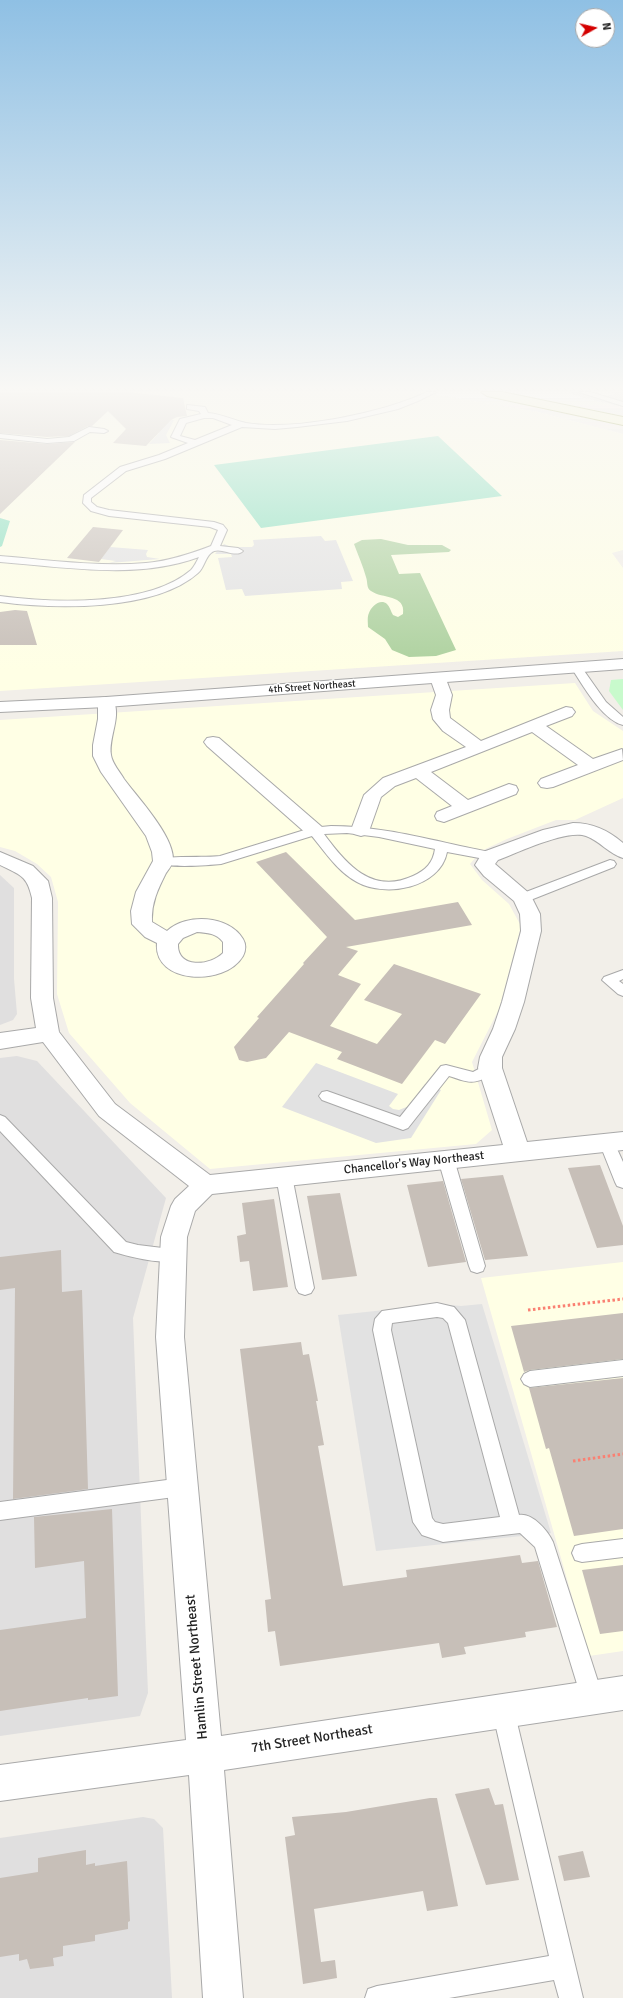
<!DOCTYPE html>
<style>
body{margin:0}
#map{position:relative;width:623px;height:1998px;overflow:hidden;background:#f2efe9;font-family:Signika,sans-serif}
canvas{display:block}
.north{position:absolute;left:575px;top:8px;width:40px;height:40px;box-sizing:border-box;background:#fff;border:1px solid #a7a7a7;border-radius:50%;rotate:82deg;font-size:11px;font-weight:700;line-height:16px;text-align:center;color:#222}
.north::after{content:'';display:block;margin:auto;width:14px;height:18px;background:#d40000;clip-path:polygon(50% 0,100% 100%,50% 72%,0 100%)}
</style>
<div id="map">
<canvas width="623" height="1998"></canvas>
<div class="north">N</div>
</div>
<script>
const g = document.querySelector('canvas').getContext('2d');
g.lineJoin = 'round';
function paint(path, color) { g.fillStyle = color; g.fill(path, 'evenodd'); }
function strokePath(path, color, width, dash) { g.strokeStyle = color; g.lineWidth = width; g.lineCap = dash ? 'butt' : 'round'; g.setLineDash(dash || []); g.stroke(path); }
function write(font, color, halo, rows, align = 'center') {
  g.font = font + ' Signika,sans-serif'; g.lineWidth = 3; g.setLineDash([]); g.textBaseline = 'middle'; g.strokeStyle = halo; g.fillStyle = color; for (const [text, x, y, turn = 0] of rows) {
    g.save(); g.translate(x, y); g.rotate((+turn || 0) * Math.PI / 180); g.textAlign = isNaN(turn) ? turn : align; if (halo) g.strokeText(text, 0, 0); g.fillText(text, 0, 0); g.restore();
  }
}
const residential = new Path2D(`
 M 0,875 L 14,888 L 14,979 L 17,1014 L 13,1020 L 0,1025 Z
 M 17,1056 L 37,1061 L 166,1198 L 133,1318 L 148,1693 L 140,1716 L 0,1736 L 0,1058 Z
 M 143,1817 L 154,1819 L 163,1828 L 172,1998 L 0,1998 L 0,1838 Z`);
const education = new Path2D(`
 M 0,392 L 420,392 L 538,412 L 623,434 L 623,550 L 612,553 L 623,568 L 623,651 L 0,691 Z
 M 575,683 L 593,711 L 623,731 L 623,798 L 575,820 L 556,820 L 507,839 L 481,851 L 470,864 L 482,880 L 509,904 L 521,926 L 499,1009 L 472,1062 L 492,1130 L 476,1144 L 210,1169 L 130,1103 L 69,1033 L 57,994 L 58,902 L 51,877 L 37,864 L 15,851 L 0,847 L 0,720 Z
 M 623,1262 L 623,1651 L 589,1656 L 481,1278 Z`);
const forest = new Path2D(`
 M 381,539 L 408,545 L 442,545 L 451,550 L 449,552 L 391,555 L 399,574 L 420,573 L 456,650 L 436,656 L 409,657 L 392,650 L 385,639 L 368,627 C 368,622 367,617 369,613 C 371,607 380,598 387,604 C 390,607 391,612 393,615 L 398,617 L 403,614 C 406,594 382,599 371,591 C 366,588 368,582 366,577 C 363,566 358,555 354,544 L 362,540 Z`);
const park = new Path2D(`
 M 623,679 L 623,710 L 609,691 L 611,680 Z`);
const pitch = new Path2D(`
 M 438,436 L 502,496 L 261,528 L 214,465 Z
 M 0,518 L 10,521 L 2,546 L 0,547 Z`);
const parking = new Path2D(`
 M 569,392 L 594,392 L 605,396 L 616,394 L 607,392 L 623,392 L 623,407 L 580,397 Z
 M 168,420 L 174,420 L 166,435 L 170,443 L 149,444 L 159,433 L 156,432 Z
 M 321,536 L 325,541 L 336,540 L 353,581 L 341,582 L 342,589 L 245,596 L 242,589 L 226,590 L 218,558 L 232,557 L 231,554 L 215,554 L 224,544 L 231,547 L 252,547 L 254,545 L 253,540 Z
 M 110,547 L 148,550 L 146,554 L 147,557 L 160,559 L 109,563 L 116,561 L 101,559 Z
 M 316,1063 L 398,1094 L 389,1106 L 393,1109 L 399,1110 L 409,1106 L 425,1084 L 441,1090 L 411,1138 L 376,1143 L 282,1107 Z
 M 440,1304 L 461,1306 L 482,1304 L 551,1533 L 376,1551 L 338,1315 Z`);
const building = new Path2D(`
 M 0,392 L 127,392 L 183,398 L 187,416 L 177,417 L 171,420 L 146,446 L 113,443 L 126,429 L 108,411 L 92,426 L 88,426 L 69,436 L 47,437 L 0,433 Z
 M 0,440 L 47,444 L 75,442 L 0,514 Z
 M 93,527 L 123,530 L 99,562 L 67,558 Z
 M 15,610 L 27,611 L 37,645 L 0,645 L 0,612 Z
 M 286,852 L 355,920 L 458,902 L 472,925 L 346,947 L 358,951 L 338,975 L 361,984 L 330,1026 L 377,1044 L 402,1014 L 364,1000 L 394,964 L 481,994 L 445,1044 L 435,1040 L 402,1084 L 337,1059 L 342,1052 L 289,1032 L 266,1058 L 247,1062 L 239,1060 L 234,1047 L 259,1018 L 257,1017 L 304,964 L 303,963 L 327,937 L 256,862 Z
 M 600,1165 L 623,1226 L 623,1245 L 597,1248 L 568,1168 Z
 M 503,1175 L 528,1256 L 485,1260 L 461,1179 Z
 M 443,1181 L 466,1262 L 428,1267 L 407,1185 Z
 M 340,1193 L 357,1276 L 322,1280 L 307,1196 Z
 M 274,1199 L 288,1287 L 253,1291 L 249,1261 L 240,1262 L 237,1236 L 246,1234 L 242,1203 Z
 M 61,1250 L 62,1292 L 82,1290 L 88,1489 L 13,1499 L 15,1288 L 0,1290 L 0,1257 Z
 M 623,1313 L 623,1359 L 530,1370 L 524,1372 L 511,1326 Z
 M 301,1342 L 303,1355 L 309,1354 L 318,1401 L 316,1401 L 324,1445 L 318,1446 L 343,1586 L 407,1577 L 406,1570 L 520,1555 L 522,1563 L 538,1561 L 557,1627 L 525,1632 L 526,1637 L 464,1647 L 466,1654 L 442,1658 L 439,1643 L 280,1666 L 275,1631 L 268,1632 L 265,1600 L 271,1599 L 240,1349 Z
 M 623,1378 L 623,1529 L 574,1536 L 549,1448 L 546,1449 L 529,1388 Z
 M 112,1509 L 118,1696 L 88,1700 L 88,1698 L 0,1711 L 0,1630 L 86,1618 L 84,1561 L 35,1568 L 34,1517 Z
 M 623,1565 L 623,1631 L 600,1634 L 582,1570 Z
 M 489,1788 L 495,1805 L 503,1804 L 519,1880 L 486,1885 L 455,1794 Z
 M 430,1798 L 437,1798 L 458,1906 L 427,1911 L 423,1891 L 314,1909 L 321,1962 L 335,1960 L 337,1978 L 303,1984 L 285,1837 L 295,1835 L 292,1817 L 346,1812 Z
 M 86,1850 L 86,1865 L 95,1863 L 95,1866 L 127,1861 L 130,1921 L 128,1922 L 128,1929 L 95,1935 L 95,1941 L 63,1946 L 63,1956 L 53,1958 L 54,1966 L 30,1969 L 27,1959 L 19,1961 L 19,1954 L 0,1957 L 0,1878 L 38,1872 L 38,1858 Z
 M 583,1851 L 590,1877 L 564,1881 L 558,1856 Z`);
const path = new Path2D(`
 M 528,1310 L 623,1299
 M 573,1461 L 623,1454`);
const service = new Path2D(`
 M 427,392 L 436,392 L 418,401 L 398,409 L 347,421 L 297,427 L 275,429 L 242,427 L 165,459 L 126,471 L 91,498 L 91,502 L 97,507 L 109,510 L 214,522 L 223,525 L 227,530 L 220,546 L 238,548 L 243,551 C 235,559 219,545 211,553 C 205,558 204,568 198,573 C 154,612 54,609 0,602 L 0,596 C 53,603 148,607 191,570 C 194,567 197,561 199,557 C 137,580 65,567 0,562 L 0,556 C 48,560 98,567 146,563 C 169,561 190,554 211,546 L 218,530 L 210,527 L 109,516 L 91,511 L 83,503 L 84,495 L 120,467 L 159,455 L 188,443 L 171,437 L 180,419 L 201,414 L 199,411 L 187,409 L 187,405 L 205,407 L 208,413 C 221,414 233,420 246,423 C 294,431 383,413 427,392 ZM 204,418 L 213,418 L 232,425 L 195,440 L 180,436 L 186,423 Z
 M 579,392 L 590,392 L 623,402 L 623,406 Z
 M 89,427 L 104,429 L 108,431 L 104,433 L 90,432 L 74,441 L 47,443 L 0,438 L 0,434 L 47,439 L 69,437 Z
 M 576,664 L 580,665 L 606,702 L 623,717 L 623,725 C 602,720 582,684 571,667 Z
 M 331,826 C 385,826 437,842 490,852 L 496,856 L 490,860 L 447,852 C 440,888 386,898 357,882 C 338,872 325,852 312,836 L 221,864 C 210,865 162,869 157,861 C 161,855 209,858 220,856 L 311,828 ZM 347,833 L 379,837 L 435,849 C 433,863 426,870 413,876 C 372,895 346,864 324,834 Z
 M 610,860 L 614,861 L 616,864 L 614,867 L 528,901 L 518,901 L 517,898 L 518,895 Z
 M 623,970 L 623,979 L 619,981 L 623,984 L 623,996 L 618,994 L 602,980 L 604,977 Z
 M 490,1063 L 495,1064 L 497,1068 C 495,1072 492,1074 488,1076 C 473,1086 465,1081 449,1076 L 408,1128 L 403,1130 L 322,1100 L 319,1096 L 322,1092 L 327,1091 L 400,1117 L 441,1066 L 446,1065 L 473,1072 Z
 M 0,1115 L 5,1117 L 126,1242 L 138,1245 L 179,1250 L 181,1255 L 179,1260 C 161,1265 131,1257 114,1252 L 0,1131 Z
 M 607,1136 L 612,1138 L 623,1162 L 623,1188 L 617,1186 L 615,1182 L 599,1142 L 602,1138 Z
 M 446,1153 L 452,1155 L 454,1159 L 485,1266 L 483,1271 L 477,1273 L 471,1271 L 469,1266 L 438,1159 L 440,1155 Z
 M 284,1170 L 290,1172 L 292,1176 L 314,1288 L 311,1293 L 305,1295 L 299,1293 L 296,1288 L 276,1176 L 278,1172 Z
 M 437,1303 L 454,1307 L 465,1320 L 519,1515 C 533,1513 548,1531 553,1542 L 603,1697 L 600,1705 L 592,1708 L 584,1705 L 581,1697 L 535,1547 L 520,1533 L 443,1542 L 422,1535 L 413,1522 L 373,1330 L 375,1319 L 382,1311 ZM 437,1317 L 443,1318 L 448,1323 L 500,1517 L 443,1524 L 435,1522 L 432,1518 L 391,1330 L 392,1323 Z
 M 623,1360 L 623,1376 L 530,1387 L 524,1384 L 521,1379 L 524,1374 L 530,1371 Z
 M 182,1478 L 189,1481 L 192,1487 L 189,1493 L 182,1496 L 0,1520 L 0,1502 Z
 M 623,1539 L 623,1557 L 582,1562 L 575,1560 L 572,1553 L 575,1546 L 582,1544 Z
 M 503,1699 L 511,1702 L 514,1710 L 583,1998 L 559,1998 L 554,1980 L 449,1998 L 365,1998 L 368,1989 L 377,1986 L 549,1956 L 492,1710 L 495,1702 Z`);
const minor = new Path2D(`
 M 438,673 L 444,674 L 452,695 L 449,710 L 450,718 L 481,741 L 566,707 L 572,708 L 575,712 L 572,716 L 546,726 L 593,759 L 622,749 L 623,760 L 553,787 L 547,788 L 541,787 L 538,783 L 541,779 L 578,765 L 532,732 L 431,772 L 468,800 L 509,784 L 516,786 L 518,790 L 516,794 L 444,822 L 437,820 L 435,816 L 437,812 L 452,806 L 416,778 L 395,786 L 381,797 L 368,834 L 361,836 L 354,834 L 351,830 L 364,795 L 383,778 L 466,747 L 443,731 L 433,719 L 431,710 L 436,695 L 430,678 L 432,674 Z
 M 106,697 L 112,698 C 123,715 108,737 111,755 C 112,763 120,772 124,779 C 138,798 173,835 173,859 C 173,864 169,869 166,873 C 158,889 151,903 152,922 L 167,931 C 186,913 229,915 243,939 C 246,944 246,950 243,956 C 225,987 153,984 157,943 L 145,937 L 132,924 L 131,911 L 136,892 L 153,861 L 152,852 L 146,836 L 101,772 L 93,756 L 93,745 L 98,719 L 98,702 L 100,698 ZM 197,932 C 208,933 216,933 223,942 L 223,953 C 210,966 177,969 178,944 L 183,938 Z
 M 213,737 L 219,738 L 322,827 L 325,831 L 322,835 L 315,837 L 308,835 L 207,746 L 204,742 L 207,738 Z
 M 573,823 C 593,823 608,830 623,843 L 623,858 C 609,854 600,841 586,836 C 567,829 517,853 498,860 L 495,864 L 530,894 L 540,914 L 541,931 L 524,1002 L 515,1029 L 502,1057 L 502,1068 L 527,1142 L 623,1132 L 623,1150 L 212,1194 L 195,1211 L 187,1237 L 184,1337 L 221,1736 L 623,1676 L 623,1710 L 224,1770 L 243,1998 L 203,1998 L 189,1775 L 0,1801 L 0,1765 L 186,1740 L 156,1337 L 161,1237 L 171,1206 L 175,1199 L 189,1186 L 99,1116 L 43,1042 L 0,1049 L 0,1033 L 36,1028 L 31,998 L 32,898 C 27,875 20,875 0,865 L 0,852 L 33,866 L 48,881 L 52,898 L 53,998 L 59,1032 L 115,1104 L 210,1175 L 503,1145 L 478,1068 L 480,1057 L 493,1029 L 502,1002 L 521,931 L 520,914 L 514,901 L 484,876 L 475,865 L 483,852 L 543,830 Z`);
const tertiary = new Path2D(`
 M 623,659 L 623,669 L 106,707 L 0,712 L 0,702 L 106,697 Z`);
const secondary = new Path2D(`
 M 481,392 L 502,392 L 623,417 L 623,425 L 487,396 Z`);
const farStreetnames = [
 ["4th Street Northeast",312,687,-4]
];
const streetNames = [
 ["Chancellor's Way Northeast",414,1163,-6]
];
const nearStreetnames = [
 ["Hamlin Street Northeast",197,1667,-95],
 ["7th Street Northeast",312,1739,-9]
];
paint(residential, '#e0dfdf');
paint(education, '#ffffe5');
paint(forest, '#add19e');
paint(park, '#c8facc');
paint(pitch, '#88e0be');
paint(parking, '#e2e2e2');
paint(building, '#c7bfb8');
strokePath(service, '#a9a9a9', 2);
strokePath(minor, '#a9a9a9', 2);
strokePath(tertiary, '#a9a9a9', 2);
strokePath(secondary, '#707d05', 2);
strokePath(path, '#fa8072', 3, [2.5, 2.5]);
paint(service, '#fff');
paint(minor, '#fff');
paint(tertiary, '#fff');
paint(secondary, '#f7fabf');
const sky = g.createLinearGradient(0, 0, 0, 671);
sky.addColorStop(0, '#8fc0e4');
sky.addColorStop(0.58, '#f9f8f5');
sky.addColorStop(1, '#f9f8f500');
g.fillStyle = sky;
g.fillRect(0, 0, 623, 671);
write('10px', '#222', '#fff', farStreetnames);
write('12px', '#222', '#fff', streetNames);
write('14px', '#222', '#fff', nearStreetnames);
</script>
